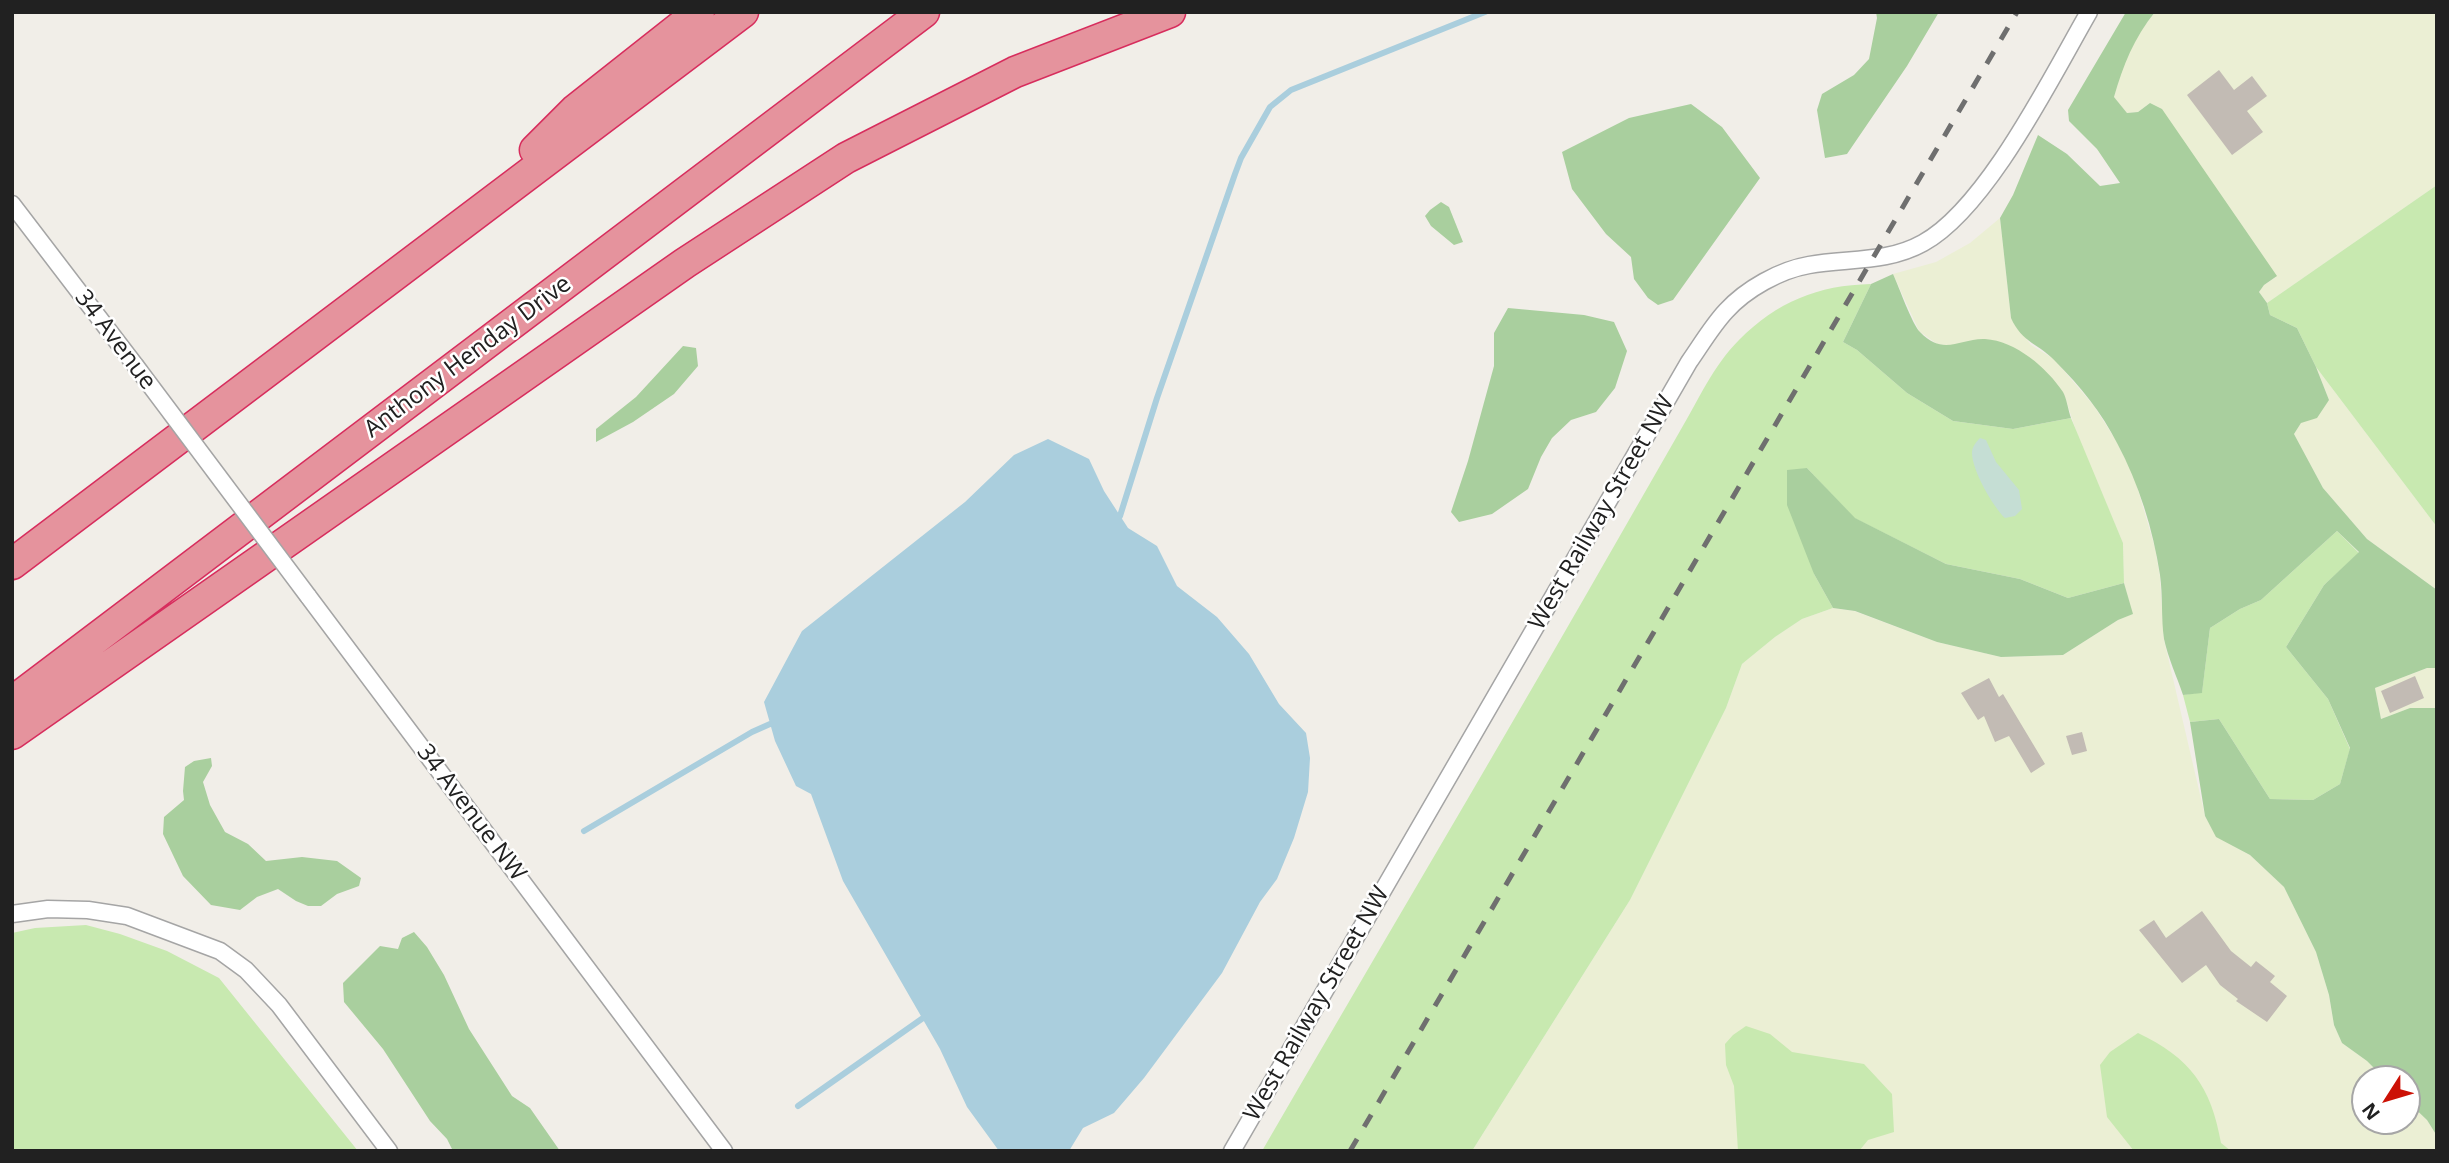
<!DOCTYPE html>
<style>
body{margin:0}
#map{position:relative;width:2449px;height:1163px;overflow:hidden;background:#f1eee8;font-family:"Open Sans",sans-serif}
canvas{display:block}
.frame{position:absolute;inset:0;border:14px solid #212121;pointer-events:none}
.north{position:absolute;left:2351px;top:1065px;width:70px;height:70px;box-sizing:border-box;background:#fff;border:2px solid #a6a6a6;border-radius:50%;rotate:233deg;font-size:19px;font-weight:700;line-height:28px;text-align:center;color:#212121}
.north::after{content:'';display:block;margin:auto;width:24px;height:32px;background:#cc1206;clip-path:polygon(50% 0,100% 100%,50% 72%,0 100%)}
</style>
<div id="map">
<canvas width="2449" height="1163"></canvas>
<div class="frame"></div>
<div class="north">N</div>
</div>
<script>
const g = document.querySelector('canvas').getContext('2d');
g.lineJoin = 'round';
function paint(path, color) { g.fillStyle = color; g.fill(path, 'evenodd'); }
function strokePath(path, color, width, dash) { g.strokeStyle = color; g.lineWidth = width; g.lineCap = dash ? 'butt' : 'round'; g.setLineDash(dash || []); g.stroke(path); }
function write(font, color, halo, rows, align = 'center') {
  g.font = font + ' "Open Sans",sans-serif'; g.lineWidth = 5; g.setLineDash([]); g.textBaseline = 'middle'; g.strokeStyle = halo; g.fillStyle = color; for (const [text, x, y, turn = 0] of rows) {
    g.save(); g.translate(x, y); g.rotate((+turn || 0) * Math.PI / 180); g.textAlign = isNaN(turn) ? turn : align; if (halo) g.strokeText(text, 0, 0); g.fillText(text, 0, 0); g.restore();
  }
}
const farmland = new Path2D(`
 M 2155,12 L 2437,12 L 2437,185 L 2267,303 L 2259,292 L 2264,285 L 2276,277 L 2150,103 L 2138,112 L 2127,113 L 2114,97 L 2123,64 L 2141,30 Z
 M 2000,218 L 2011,318 L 2031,345 L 2054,359 L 2094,406 L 2115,439 L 2134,476 L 2155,548 L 2160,577 L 2164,640 L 2205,816 L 2217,837 L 2250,855 L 2284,887 L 2316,952 L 2329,995 L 2334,1025 L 2342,1043 L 2367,1061 L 2385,1079 L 2365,1079 L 2365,1121 L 2407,1121 L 2407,1101 L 2427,1120 L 2437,1136 L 2437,1151 L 1472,1151 L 1630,900 L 1726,708 L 1742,664 L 1775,637 L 1802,619 L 1833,608 L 1854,611 L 1937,642 L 2001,657 L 2063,655 L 2118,620 L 2132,614 L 2124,583 L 2123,543 L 2079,440 L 2064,394 L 1985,339 L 1953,346 L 1937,344 L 1919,331 L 1893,274 L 1936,262 L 1970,243 Z
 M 2316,367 L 2437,527 L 2437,590 L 2367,539 L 2323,488 L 2294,434 L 2301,423 L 2329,400 Z
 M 2427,668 L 2437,668 L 2437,708 L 2410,708 L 2381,719 L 2375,688 Z`);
const grass = new Path2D(`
 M 2437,185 L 2437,527 L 2316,367 L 2297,328 L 2270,315 L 2267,303 Z
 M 1871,284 L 1843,342 L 1857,350 L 1907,393 L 1953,421 L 2013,429 L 2071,418 L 2123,543 L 2124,583 L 2068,598 L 2020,579 L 1946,564 L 1854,518 L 1807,468 L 1814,574 L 1833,608 L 1802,619 L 1775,637 L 1742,664 L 1726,708 L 1630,900 L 1472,1151 L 1262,1151 C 1371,963 1482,776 1590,588 C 1620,536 1650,483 1680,431 C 1699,399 1713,366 1739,340 C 1777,302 1818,285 1871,284 Z
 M 2337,531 L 2359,553 L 2324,585 L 2286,647 L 2328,699 L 2350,749 L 2340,784 L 2313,800 L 2270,799 L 2219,719 L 2190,722 L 2183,695 L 2202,692 L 2210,628 L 2240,609 L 2261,600 Z
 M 86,925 L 120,934 L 167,951 L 219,978 L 358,1151 L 12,1151 L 12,933 L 35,928 Z
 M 1746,1026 L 1770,1034 L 1792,1052 L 1864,1064 L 1892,1094 L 1894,1132 L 1868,1140 L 1859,1151 L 1738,1151 L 1734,1086 L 1726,1065 L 1725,1044 L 1733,1035 Z
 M 2138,1033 C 2190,1058 2211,1086 2221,1143 L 2231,1151 L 2134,1151 L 2107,1117 L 2100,1065 L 2110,1052 Z`);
const forest = new Path2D(`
 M 1876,12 L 1939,12 L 1907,66 L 1847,154 L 1825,158 L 1817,110 L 1822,94 L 1854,75 L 1869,59 L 1877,18 Z
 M 2126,12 L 2155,12 C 2134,38 2123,65 2114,97 L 2127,113 L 2138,112 L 2150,103 L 2162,109 L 2277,276 L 2264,285 L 2259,292 L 2267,303 L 2270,315 L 2297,328 L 2316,367 L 2329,400 L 2317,418 L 2301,423 L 2294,434 L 2323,488 L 2367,539 L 2437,590 L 2437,668 L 2427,668 L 2375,688 L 2381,719 L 2410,708 L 2437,708 L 2437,1136 L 2427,1120 L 2407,1101 L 2407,1079 L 2385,1079 L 2367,1061 L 2342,1043 L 2334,1025 L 2329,995 L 2316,952 L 2284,887 L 2250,855 L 2216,837 L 2205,816 L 2190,722 L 2219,719 L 2270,799 L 2313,800 L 2340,784 L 2350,748 L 2328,699 L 2286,647 L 2324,585 L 2359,552 L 2337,531 L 2261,600 L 2240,609 L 2210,628 L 2202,693 L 2183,695 C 2177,677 2168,658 2164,639 C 2161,618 2163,596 2160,575 C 2153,529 2139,484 2117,443 C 2102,413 2080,386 2056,362 C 2040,344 2022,343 2011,318 L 2000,218 L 2013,195 L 2038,135 L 2067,154 L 2100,186 L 2120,183 L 2097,149 L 2069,121 L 2068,110 Z
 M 1691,104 L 1722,127 L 1760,178 L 1673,300 L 1658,305 L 1648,298 L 1634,279 L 1631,257 L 1606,234 L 1572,189 L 1562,152 L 1629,118 Z
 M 1441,202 L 1449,207 L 1463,242 L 1454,245 L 1431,226 L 1425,216 L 1430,210 Z
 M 1893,274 C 1899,287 1912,324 1920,332 C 1944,357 1960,338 1985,339 C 2016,341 2047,368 2063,392 C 2067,399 2068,410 2071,418 L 2013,429 L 1953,421 L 1907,393 L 1857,350 L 1843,342 L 1871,284 Z
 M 1508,308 L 1584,315 L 1614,322 L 1627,351 L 1615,388 L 1596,412 L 1571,420 L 1552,438 L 1541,457 L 1528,489 L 1492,514 L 1459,522 L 1451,512 L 1468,461 L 1494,366 L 1494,333 Z
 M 683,346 L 696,348 L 698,366 L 674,394 L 633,422 L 596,442 L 596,429 L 636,397 Z
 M 1807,468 L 1855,518 L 1946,564 L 2020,579 L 2068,598 L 2124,583 L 2133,614 L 2118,620 L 2063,655 L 2001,657 L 1937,642 L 1855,611 L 1833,608 L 1814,574 L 1787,505 L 1787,470 Z
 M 211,758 L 212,766 L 203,782 L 210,805 L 225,832 L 248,844 L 266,861 L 302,857 L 337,861 L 361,878 L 359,886 L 337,894 L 321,906 L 308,906 L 296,901 L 278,889 L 257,897 L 240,910 L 211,905 L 183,876 L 163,834 L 164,817 L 184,800 L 183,791 L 185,767 L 194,761 Z
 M 414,932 L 427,947 L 444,975 L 469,1029 L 512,1096 L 530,1108 L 560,1151 L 453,1151 L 447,1139 L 430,1121 L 383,1049 L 344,1002 L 343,983 L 380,946 L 398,949 L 402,938 Z`);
const wetland = new Path2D(`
 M 1980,438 L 1986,440 L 1996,462 L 2019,490 L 2022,509 L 2015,516 L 2005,518 C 1993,507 1972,470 1972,453 C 1972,447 1976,442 1980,438 Z`);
const water = new Path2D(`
 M 1048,439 L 1089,459 L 1104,491 L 1128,528 L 1157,546 L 1177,586 L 1217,617 L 1249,654 L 1279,704 L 1306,733 L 1310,758 L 1308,792 L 1294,838 L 1277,879 L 1260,902 L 1222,973 L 1144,1078 L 1114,1113 L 1083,1128 L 1069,1151 L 999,1151 L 967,1107 L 940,1049 L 843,881 L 811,794 L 796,786 L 775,741 L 764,702 L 802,631 L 965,502 L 1014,455 Z`);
const stream = new Path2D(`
 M 1120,516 L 1157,398 L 1235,174 L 1241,158 L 1270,107 L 1291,90 L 1485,12
 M 584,831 L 752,732 L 770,724
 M 798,1106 L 923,1018`);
const building = new Path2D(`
 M 2219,70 L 2234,90 L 2252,76 L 2267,96 L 2247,111 L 2263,132 L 2232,155 L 2187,95 Z
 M 2415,676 L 2424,698 L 2390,713 L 2381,691 Z
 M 1989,678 L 1999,697 L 2003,694 L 2045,764 L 2031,773 L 2009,736 L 1995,742 L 1984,716 L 1978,720 L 1961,693 Z
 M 2082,732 L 2087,751 L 2072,755 L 2066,736 Z
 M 2202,911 L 2231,951 L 2251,967 L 2256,961 L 2275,976 L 2270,982 L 2287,996 L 2267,1022 L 2236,1001 L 2238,999 L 2220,985 L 2206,965 L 2182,983 L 2139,930 L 2154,920 L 2166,938 Z`);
const street = new Path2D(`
 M 12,204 L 135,365
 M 308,596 L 724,1151
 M 12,914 L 48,909 L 88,910 L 127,916 L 220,951 L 246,970 L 279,1005 L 389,1151
 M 1232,1151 L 1689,362 C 1701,345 1712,326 1726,311 C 1746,289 1780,270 1809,265 C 1848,258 1887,263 1923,243 C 1987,208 2052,76 2089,12`);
const highway = new Path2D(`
 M 535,150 L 575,110 L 699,12
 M 12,564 L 743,12
 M 12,702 L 924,12
 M 12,734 L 685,263 L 846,158 L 1015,72 L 1170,12`);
const rail = new Path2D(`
 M 1350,1151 L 2017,12`);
const streetBridge = new Path2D(`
 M 135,365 L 308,596`);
const streetNames = [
 ["34 Avenue",115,340,53],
 ["Anthony Henday Drive",468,357,-37],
 ["West Railway Street NW",1602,513,-60],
 ["34 Avenue NW",471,813,53],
 ["West Railway Street NW",1317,1004,-60]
];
paint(farmland, '#ebefd4');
paint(grass, '#c8e9b0');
paint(forest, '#a9cf9e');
paint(wetland, '#c5ded4');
paint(water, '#aacedd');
strokePath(stream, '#aacedd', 6);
paint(building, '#c2bbb4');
strokePath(street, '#a5a5a5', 19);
strokePath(highway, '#d72d5d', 33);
strokePath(street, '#fff', 16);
strokePath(highway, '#e5939d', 30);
strokePath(rail, '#6f6f6f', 5, [14, 14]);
strokePath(streetBridge, '#a5a5a5', 19, []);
strokePath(streetBridge, '#fff', 16);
write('24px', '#212121', '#fff', streetNames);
</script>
